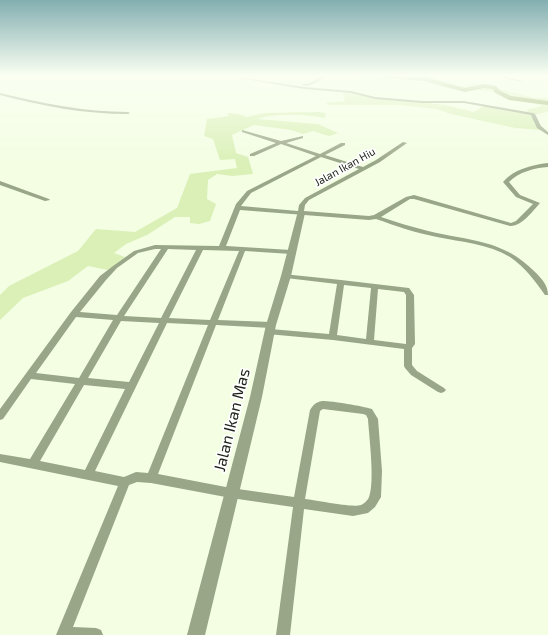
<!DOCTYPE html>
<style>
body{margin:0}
canvas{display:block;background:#f3fee3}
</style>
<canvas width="548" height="635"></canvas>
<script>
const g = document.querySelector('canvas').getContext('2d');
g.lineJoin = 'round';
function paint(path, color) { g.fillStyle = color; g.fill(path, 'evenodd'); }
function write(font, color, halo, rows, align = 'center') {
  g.font = font + ' "Exo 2",sans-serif'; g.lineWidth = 3.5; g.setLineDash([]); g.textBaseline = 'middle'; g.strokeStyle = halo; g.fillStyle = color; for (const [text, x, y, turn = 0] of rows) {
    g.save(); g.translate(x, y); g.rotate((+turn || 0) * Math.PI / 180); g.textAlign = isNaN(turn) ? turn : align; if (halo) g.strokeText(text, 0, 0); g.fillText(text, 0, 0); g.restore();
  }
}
const green = new Path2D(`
 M 332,76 C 362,76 435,70 457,87 L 476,84 L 495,85 L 500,89 L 535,98 L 548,98 L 548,112 L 532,115 L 541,130 L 515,128 L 451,114 L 436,109 L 400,105 L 328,105 L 326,103 L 345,101 L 343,93 L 352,93 L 365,96 L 445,105 L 474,112 L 484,106 L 526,112 L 529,109 L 540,107 L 541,105 L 504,98 L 491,91 L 450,89 L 417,79 L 391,78 L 384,80 Z
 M 317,112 L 326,113 L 325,118 C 306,114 275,113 257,119 L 318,124 L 338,133 L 329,136 L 313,131 L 303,134 L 291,130 L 254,125 L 232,135 L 236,153 L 248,157 L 253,174 L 232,176 L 217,174 L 208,180 L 207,199 L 216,204 L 210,221 L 199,224 L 190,223 L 190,217 L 175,217 L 147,235 L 126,244 L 114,253 L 125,257 L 108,270 L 88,266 L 68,281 L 23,298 L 0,320 L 0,295 L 9,286 L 78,251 L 96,229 L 135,232 L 177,208 L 190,174 L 237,168 L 235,159 L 220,160 L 213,139 L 204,136 L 207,119 L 229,116 L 227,113 L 239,114 L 246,117 L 265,113 Z`);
const river = new Path2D(`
 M 383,76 L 424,77 L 465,88 L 484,84 L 496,86 L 499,90 L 511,96 L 548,101 L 548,105 L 509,100 L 494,92 L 493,89 L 484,88 L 465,92 L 424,81 L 385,78 Z`);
const minor = new Path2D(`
 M 0,76 L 20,76 L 0,78 Z
 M 226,76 L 232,76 L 304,87 L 351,91 L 375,97 L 423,101 L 464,101 L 533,113 L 535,114 L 541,126 L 548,132 L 548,135 L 537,128 L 531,115 L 464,103 L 423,103 L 375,99 L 351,93 L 304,89 Z
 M 322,76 L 326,76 C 319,81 310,88 301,85 L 310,83 Z
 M 494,76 L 499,76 L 523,81 L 521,82 Z
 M 0,93 C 42,103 84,112 128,112 L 130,113 L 128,114 C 84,114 42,106 0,95 Z
 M 242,130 L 281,141 L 303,136 L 303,138 L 286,143 L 320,154 L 341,143 L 345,143 L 345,145 L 325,155 L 363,167 L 376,160 L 403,142 L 407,143 L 380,162 L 309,200 L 305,205 L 304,211 L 369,216 L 374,215 L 406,197 L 414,195 L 511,223 L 516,221 L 533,204 L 516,197 L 503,182 C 514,169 532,165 548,163 L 548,167 C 534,168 519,172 509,182 L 520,195 L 540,203 C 533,211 521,227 510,226 L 414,199 L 410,199 L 381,217 C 396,222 412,227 428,231 C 469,241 503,239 535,272 C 542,279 548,285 548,295 L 545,295 C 535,281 525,267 510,257 C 488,244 462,242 437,237 C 416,233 396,226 376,219 L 369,220 L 240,210 L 226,246 L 291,250 L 294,252 L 291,254 L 245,251 L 218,320 L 271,322 L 275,325 L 271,328 L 216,325 L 158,474 L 231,488 L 294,497 L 310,410 C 313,405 316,402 322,401 C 333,401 362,406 372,409 L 378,419 L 382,471 L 381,497 L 375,507 L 368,513 L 353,516 L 304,509 L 290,635 L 276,635 L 293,507 L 231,498 L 151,483 L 137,482 L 129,485 L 73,627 L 96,628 L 101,630 L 103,635 L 56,635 L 118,486 L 0,462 L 0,454 L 30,459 L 75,384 L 31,379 L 3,419 L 0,420 L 0,409 L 71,312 L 100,276 L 113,266 L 134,251 L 155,245 L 219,246 L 236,204 L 247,191 L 316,156 L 281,144 L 254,156 L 250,156 L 250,154 L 276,143 L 242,132 ZM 321,157 L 359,169 L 305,198 L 299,205 L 298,211 L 241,206 L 251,193 ZM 155,249 L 161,249 L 117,315 L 80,312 L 106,280 L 117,268 L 138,253 ZM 168,249 L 196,250 L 161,318 L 124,316 ZM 203,250 L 239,251 L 210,320 L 169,318 ZM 76,317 L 113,320 L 79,378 L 36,373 ZM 121,321 L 159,323 L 129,382 L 88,378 ZM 167,323 L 208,325 L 148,473 L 136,472 L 124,477 L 95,471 ZM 84,385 L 125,389 L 85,470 L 40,461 ZM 323,409 L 363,414 L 366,415 L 368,419 C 369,436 375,482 369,497 C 368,500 364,504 361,505 C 351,508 317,500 305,499 L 320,411 Z
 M 0,181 L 49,199 L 50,200 L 45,201 L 0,185 Z
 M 283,274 L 341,280 L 409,288 L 414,295 L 415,344 L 412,348 L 412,365 L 417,371 L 444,388 L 446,390 L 444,392 L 441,393 L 438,392 L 411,375 L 405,368 L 404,366 L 404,349 L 333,340 L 267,334 L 266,332 L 270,329 L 329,334 L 337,284 L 286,278 L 283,278 L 282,276 ZM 344,285 L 371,288 L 366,339 L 337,335 ZM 378,289 L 404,292 L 406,295 L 406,344 L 374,340 Z`);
const tertiary = new Path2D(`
 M 298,211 L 304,211 L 305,213 L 291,276 L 276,325 L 262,397 L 205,635 L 187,635 L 250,397 L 266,325 L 281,276 Z`);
const farStreetnames = [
 ["Jalan Ikan Hiu",345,167,-29]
];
const nearStreetnames = [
 ["Jalan Ikan Mas",232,420,-76]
];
paint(green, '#daf0b7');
paint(river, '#8da75f');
paint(minor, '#9aa688');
paint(tertiary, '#9aa688');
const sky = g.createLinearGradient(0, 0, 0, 164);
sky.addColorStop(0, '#83afb1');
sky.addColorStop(0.46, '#fafff2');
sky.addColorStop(1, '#fafff200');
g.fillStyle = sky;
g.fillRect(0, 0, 548, 164);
write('11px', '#1c2016', '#fff', farStreetnames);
write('16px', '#1c2016', '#fff', nearStreetnames);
</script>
